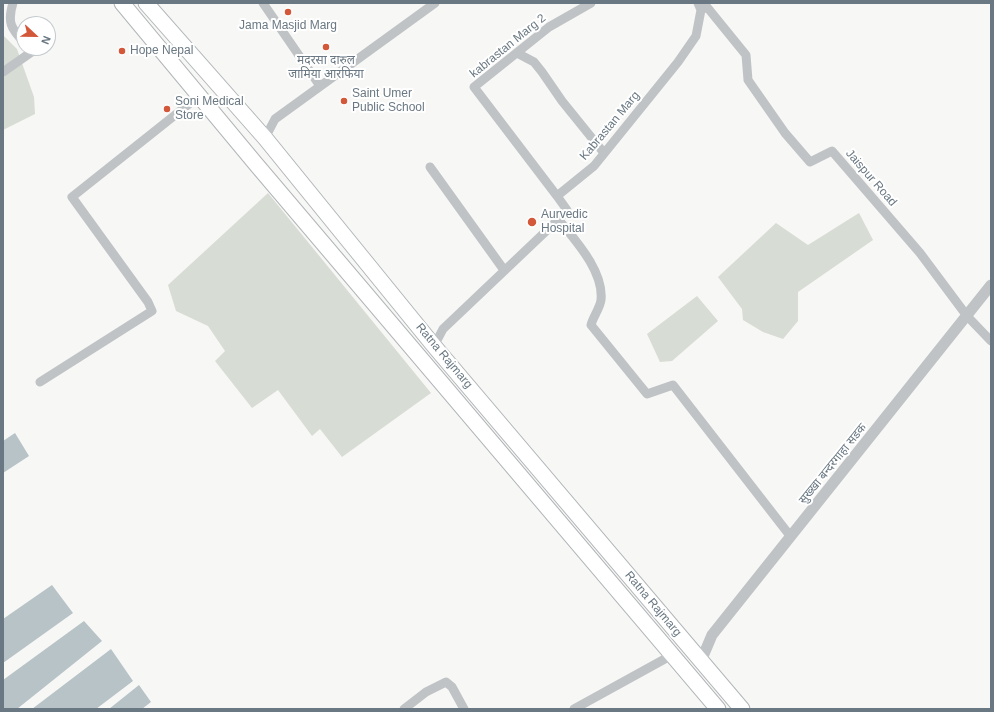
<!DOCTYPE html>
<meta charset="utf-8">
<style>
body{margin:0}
#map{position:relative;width:994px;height:712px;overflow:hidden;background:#f7f7f5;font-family:Helvetica,sans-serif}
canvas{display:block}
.frame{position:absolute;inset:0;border:4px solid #697883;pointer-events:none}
.north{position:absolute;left:16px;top:16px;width:40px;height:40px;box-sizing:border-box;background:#fff;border:1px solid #c3c9cd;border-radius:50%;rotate:112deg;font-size:11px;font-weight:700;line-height:16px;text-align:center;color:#697883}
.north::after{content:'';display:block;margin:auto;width:14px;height:18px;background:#d35739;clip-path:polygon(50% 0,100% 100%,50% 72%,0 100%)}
</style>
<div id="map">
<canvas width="994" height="712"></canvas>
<div class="frame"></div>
<div class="north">N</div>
</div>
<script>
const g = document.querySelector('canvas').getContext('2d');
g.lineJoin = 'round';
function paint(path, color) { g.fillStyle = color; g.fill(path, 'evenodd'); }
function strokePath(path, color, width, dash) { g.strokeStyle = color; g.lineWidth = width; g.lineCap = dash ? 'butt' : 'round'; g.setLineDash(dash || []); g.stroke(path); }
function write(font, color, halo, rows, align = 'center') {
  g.font = font + ' Helvetica,"Noto Sans Devanagari",sans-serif'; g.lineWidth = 4; g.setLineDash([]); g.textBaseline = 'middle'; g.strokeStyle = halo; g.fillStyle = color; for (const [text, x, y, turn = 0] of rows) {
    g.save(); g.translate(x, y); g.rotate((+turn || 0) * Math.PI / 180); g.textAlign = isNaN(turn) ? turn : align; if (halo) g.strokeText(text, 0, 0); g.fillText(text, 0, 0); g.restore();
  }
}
const green = new Path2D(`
 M 3,35 L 17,49 L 34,97 L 35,114 L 3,130 Z
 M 268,193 L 431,393 L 342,457 L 320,429 L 312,436 L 278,390 L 252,408 L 215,361 L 225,351 L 208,326 L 176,311 L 168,285 Z
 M 859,213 L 873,240 L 798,292 L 798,321 L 783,339 L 763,332 L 743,320 L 742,309 L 718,277 L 776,223 L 808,245 Z
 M 697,296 L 718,321 L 672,361 L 660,362 L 647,334 Z`);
const water = new Path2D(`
 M 15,433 L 29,456 L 3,473 L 3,441 Z
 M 52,585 L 73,613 L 3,663 L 3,619 Z
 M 84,621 L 102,641 L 17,709 L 3,709 L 3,680 Z
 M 111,649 L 133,681 L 96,709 L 32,709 Z
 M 139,685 L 151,702 L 142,709 L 109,709 Z`);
const minor = new Path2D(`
 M 13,3 C 7,22 11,29 24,42
 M 263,3 L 320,86
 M 698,3 L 701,10 L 707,7 L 746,55 L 748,80 L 785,133 L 810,162 L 832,151 L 920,253 L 967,316 L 991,341
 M 517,53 L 534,62 L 542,72 L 562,101 L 604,153
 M 3,72 L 33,51 L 30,48
 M 265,138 L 275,119 L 435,3
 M 430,167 L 504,270
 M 557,196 L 474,87 L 549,27 L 591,3
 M 559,220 C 575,240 604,271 601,300 C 600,308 593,317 591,325 L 647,394 L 673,385 L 791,537
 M 434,346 L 443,329 L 563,215 L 567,210 L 557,196 L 594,166 L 678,62 L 696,36 L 701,10
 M 40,382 L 152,311 L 148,302 L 72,197 L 199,96
 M 404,709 L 426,692 L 446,682 L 452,687 L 464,709
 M 574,709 L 672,655`);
const tertiary = new Path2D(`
 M 701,661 L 712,635 L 991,285`);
const trunk = new Path2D(`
 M 122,3 L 255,163 L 718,709
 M 146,3 L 265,138 L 434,346 L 742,709`);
const markers = [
 [288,12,4,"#d35739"],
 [326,47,4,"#d35739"],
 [122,51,4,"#d35739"],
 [344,101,4,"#d35739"],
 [167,109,4,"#d35739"],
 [532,222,5,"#d35739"]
];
const poiNames = [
 ["Jama Masjid Marg",288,26,"center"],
 ["Hope Nepal",130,51],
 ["मदरसा दारुल",326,61,"center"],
 ["जामिया आरफिया",326,75,"center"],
 ["Saint Umer",352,94],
 ["Public School",352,108],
 ["Soni Medical",175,102],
 ["Store",175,116],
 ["Aurvedic",541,215],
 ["Hospital",541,229]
];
const streetNames = [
 ["kabrastan Marg 2",508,46,-39],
 ["Kabrastan Marg",610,126,-50],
 ["Jaispur Road",871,178,49],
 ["Ratna Rajmarg",444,356,50],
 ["सुख्खा बन्दरगाहा सडक",833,464,-51],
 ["Ratna Rajmarg",653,604,50]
];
paint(green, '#d7dcd4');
paint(water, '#b7c3c6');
strokePath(trunk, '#b2b6b9', 17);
strokePath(minor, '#bfc3c6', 9);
strokePath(tertiary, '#bfc3c6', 11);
strokePath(trunk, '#fff', 15);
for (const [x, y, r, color] of markers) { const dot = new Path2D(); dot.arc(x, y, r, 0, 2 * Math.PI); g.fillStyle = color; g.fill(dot); strokePath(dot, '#fff', 1.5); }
write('12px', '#697883', '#fff', poiNames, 'left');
write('12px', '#697883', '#fff', streetNames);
</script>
